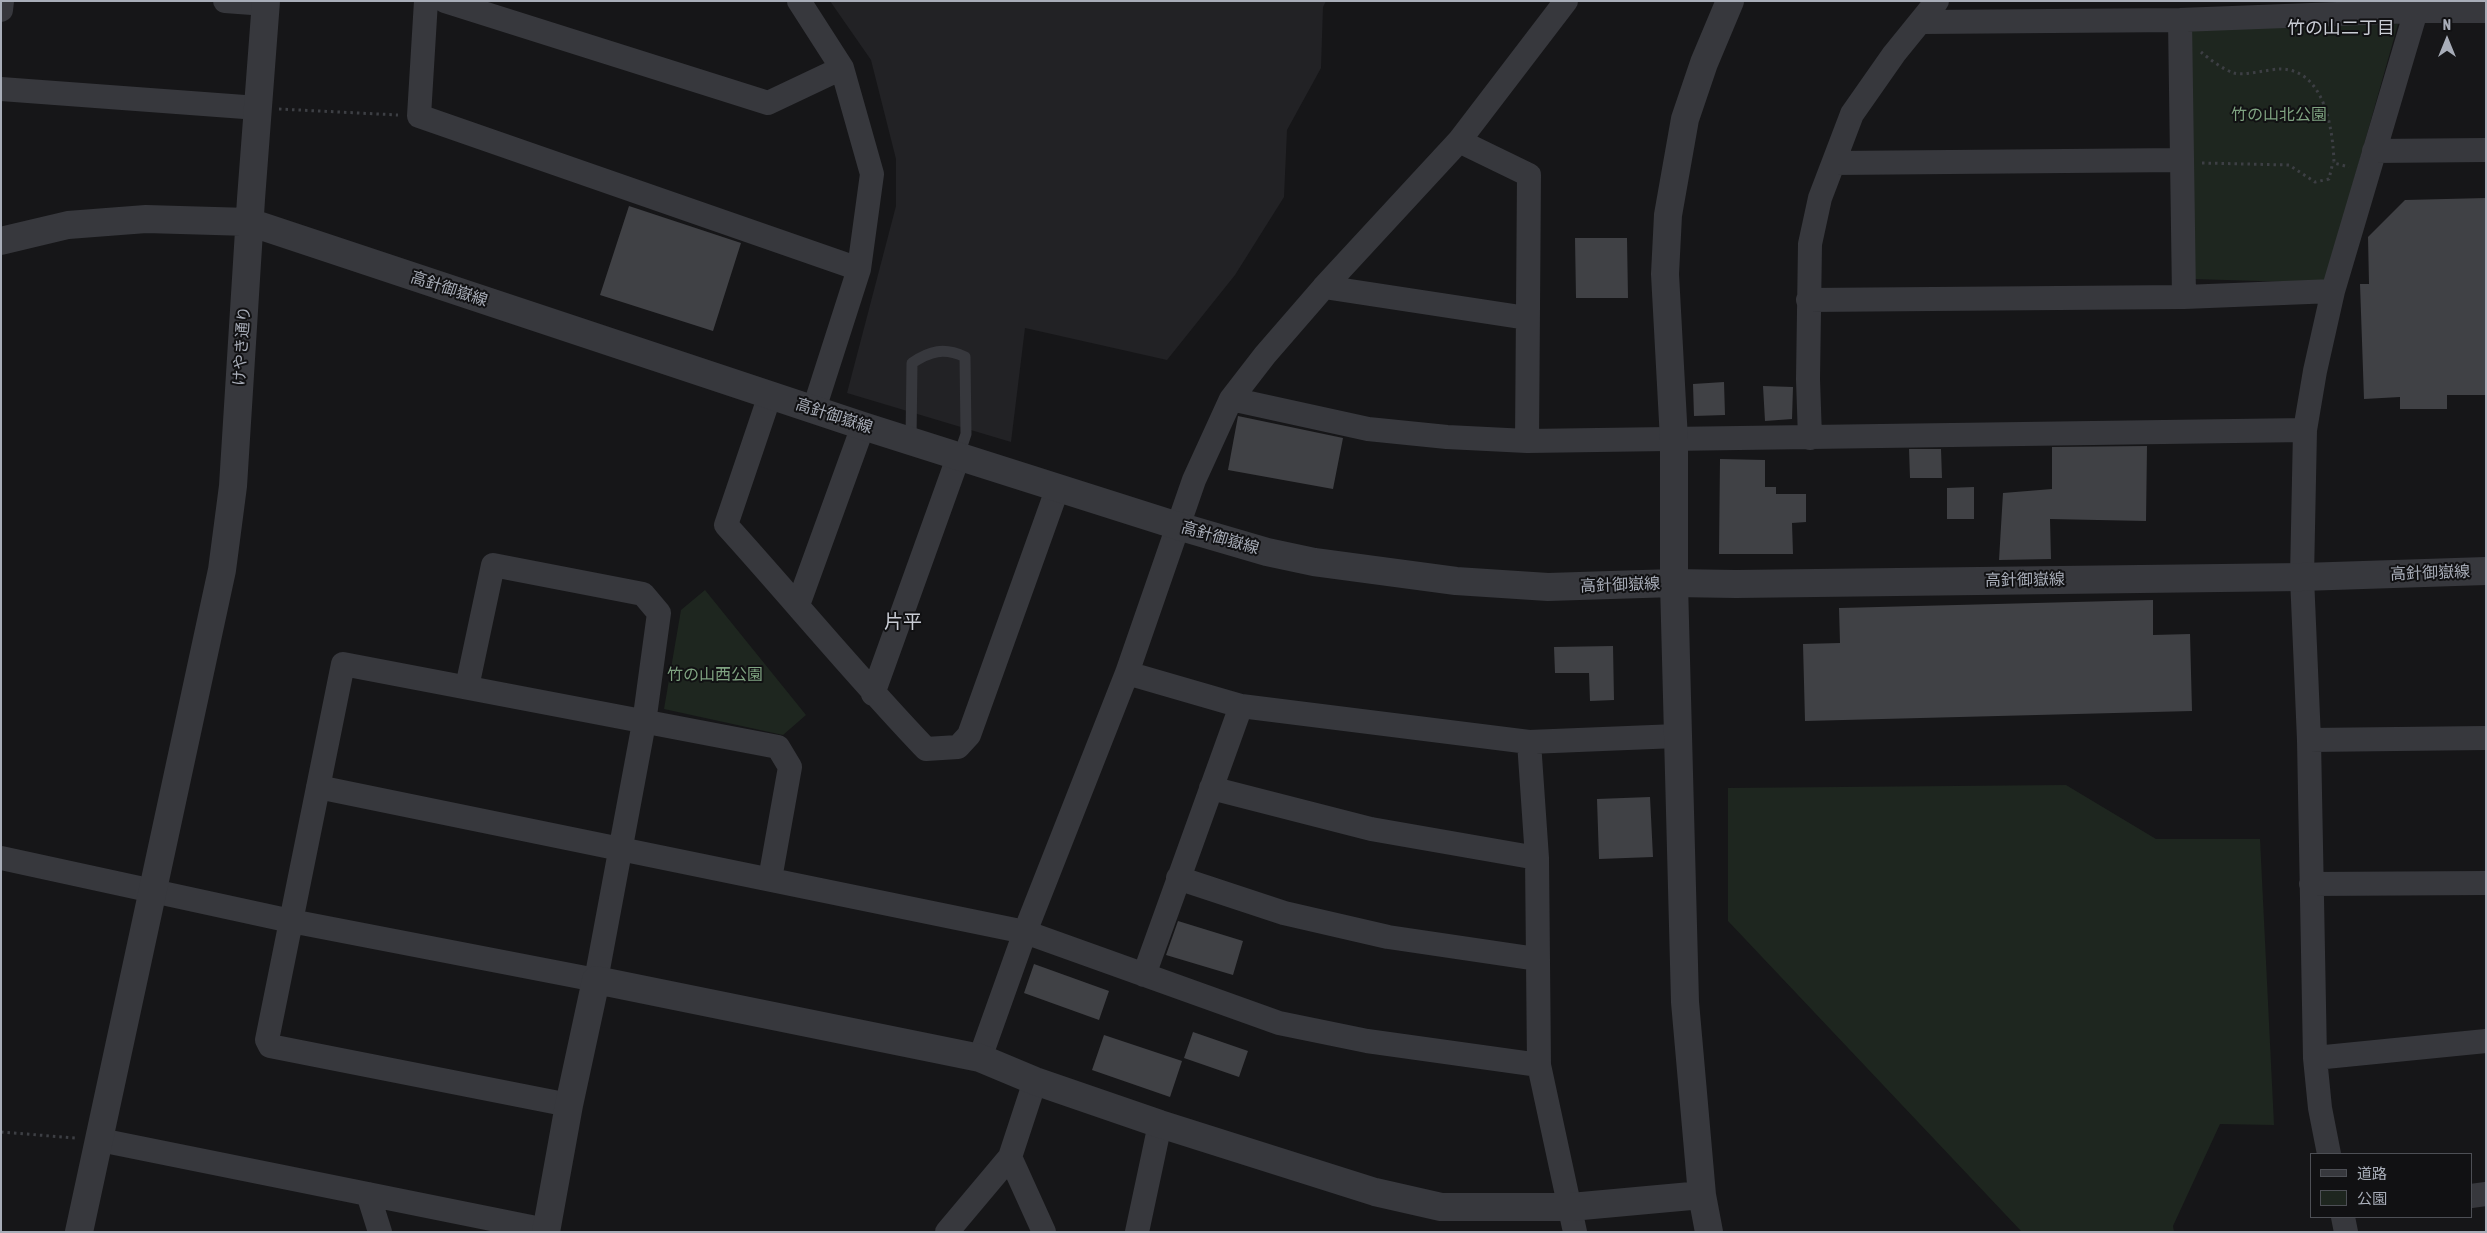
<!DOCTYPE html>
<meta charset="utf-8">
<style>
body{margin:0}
#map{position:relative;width:2487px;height:1233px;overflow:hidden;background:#161618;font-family:"Asap Condensed","Noto Sans JP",sans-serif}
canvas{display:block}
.frame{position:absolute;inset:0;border:2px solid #a8adb8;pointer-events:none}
.legend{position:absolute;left:2310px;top:1153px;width:162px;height:65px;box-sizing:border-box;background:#111113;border:1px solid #4d4f55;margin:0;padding:6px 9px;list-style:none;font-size:15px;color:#a8adb8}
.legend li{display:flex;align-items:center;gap:10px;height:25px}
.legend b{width:25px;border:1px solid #4d4f55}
.north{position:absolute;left:2422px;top:15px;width:50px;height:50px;-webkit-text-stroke:4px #111113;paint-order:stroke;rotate:0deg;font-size:14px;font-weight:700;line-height:20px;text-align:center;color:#a8adb8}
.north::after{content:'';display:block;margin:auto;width:18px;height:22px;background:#a8adb8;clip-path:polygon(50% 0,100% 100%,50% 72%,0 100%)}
</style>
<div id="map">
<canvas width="2487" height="1233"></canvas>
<div class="frame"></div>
<ul class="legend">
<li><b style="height:6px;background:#37383d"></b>道路</li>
<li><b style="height:14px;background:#1e261f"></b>公園</li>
</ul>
<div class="north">N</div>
</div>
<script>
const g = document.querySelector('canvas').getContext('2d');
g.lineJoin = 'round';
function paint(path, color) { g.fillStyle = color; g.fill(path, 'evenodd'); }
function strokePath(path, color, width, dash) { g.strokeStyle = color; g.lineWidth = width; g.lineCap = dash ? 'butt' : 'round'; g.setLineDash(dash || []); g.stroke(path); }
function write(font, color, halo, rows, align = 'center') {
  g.font = font + ' "Asap Condensed","Noto Sans JP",sans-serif'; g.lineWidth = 4; g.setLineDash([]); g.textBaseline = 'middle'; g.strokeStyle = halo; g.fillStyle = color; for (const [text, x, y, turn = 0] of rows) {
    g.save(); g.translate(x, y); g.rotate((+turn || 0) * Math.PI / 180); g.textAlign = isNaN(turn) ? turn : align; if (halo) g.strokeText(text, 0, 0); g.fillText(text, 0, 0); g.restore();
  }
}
const built = new Path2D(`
 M 830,1 L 1326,1 L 1323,7 L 1321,68 L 1287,130 L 1284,197 L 1235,275 L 1167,360 L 1025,328 L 1011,442 L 847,393 L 896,206 L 896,159 L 871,60 Z`);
const green = new Path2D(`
 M 2398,24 L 2325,283 L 2193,279 L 2189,29 Z
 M 705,590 L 806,715 L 783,735 L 664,709 L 681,610 Z
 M 2066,785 L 2156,839 L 2260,839 L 2274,1125 L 2220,1124 L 2173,1226 L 2174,1232 L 2022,1232 L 1728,921 L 1728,788 Z`);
const building = new Path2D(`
 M 2486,198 L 2486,395 L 2447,395 L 2447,409 L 2400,409 L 2400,397 L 2364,399 L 2360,284 L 2369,284 L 2368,237 L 2405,200 Z
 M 629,206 L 741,243 L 713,331 L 600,295 Z
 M 1575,238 L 1627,238 L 1628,298 L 1576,298 Z
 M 1724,382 L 1725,415 L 1694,416 L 1693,384 Z
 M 1763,386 L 1793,387 L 1792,419 L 1765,421 Z
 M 1238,416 L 1343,438 L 1333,489 L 1228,470 Z
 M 2147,446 L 2146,521 L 2050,519 L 2051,559 L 1999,560 L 2003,493 L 2052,489 L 2052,447 Z
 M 1909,449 L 1941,449 L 1942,478 L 1910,478 Z
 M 1720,459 L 1765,460 L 1765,487 L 1776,487 L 1776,494 L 1806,494 L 1806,522 L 1792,523 L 1793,554 L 1719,554 Z
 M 1974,487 L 1974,519 L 1947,519 L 1947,488 Z
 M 2153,600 L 2153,635 L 2190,634 L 2192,711 L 1805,721 L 1803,644 L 1840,643 L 1839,608 Z
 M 1613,646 L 1614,700 L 1590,701 L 1589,673 L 1555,673 L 1554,647 Z
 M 1650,797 L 1653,857 L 1599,859 L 1597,799 Z
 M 1178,921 L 1243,941 L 1233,975 L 1166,955 Z
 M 1034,964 L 1109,991 L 1099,1020 L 1024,993 Z
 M 1193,1032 L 1248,1051 L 1239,1077 L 1184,1058 Z
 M 1104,1035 L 1182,1061 L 1170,1097 L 1092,1070 Z`);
const path = new Path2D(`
 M 2201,52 C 2209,59 2224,70 2234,73 C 2246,76 2268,69 2281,69 C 2325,70 2333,130 2334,163 L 2349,167
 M 279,109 L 398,115
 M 2202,163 L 2289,165 L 2315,182 L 2329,179 L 2333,162
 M 1,1132 L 75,1138`);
const service = new Path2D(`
 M 911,440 L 912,363 C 930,351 944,347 965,357 L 966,434 L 959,455`);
const minor = new Path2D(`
 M 225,1 L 266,4
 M 426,1 L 419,116 L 859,269
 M 445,1 L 768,103 L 842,68
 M 799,1 L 842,68 L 872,174 L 859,269 L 814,409
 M 1,10 L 2,1
 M 2180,20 L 2184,297
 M 1922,22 L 2180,20 L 2416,11 L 2486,11
 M 1,89 L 258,108
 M 1459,141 L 1529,175 L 1527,441
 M 2374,151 L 2486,150
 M 1834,163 L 2182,160
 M 1324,287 L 1527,318
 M 1808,300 L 2184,297 L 2333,291
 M 770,395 L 726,525 C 793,599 857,677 926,749 L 958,747 L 969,735 L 1058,487
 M 1231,399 L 1368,429 L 1447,437 L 1527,441 L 2305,430
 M 1810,438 L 1808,379 L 1810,244 L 1820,198 L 1852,114 L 1894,54 L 1937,1
 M 798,605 L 863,426
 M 1127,673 L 1241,706 L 1529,742 L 1677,736
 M 873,694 L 959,455
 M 2309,740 L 2486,738
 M 1529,742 L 1537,858 L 1539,1065 L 1575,1232
 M 318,787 L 1025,932 L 1279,1023 L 1367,1041 L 1539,1065
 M 1211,788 L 1371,829 L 1537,858
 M 1,858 L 291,921 L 596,980 L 644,723 L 659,613 L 643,594 L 493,565 L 467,687
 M 1178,878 L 1284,913 L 1388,937 L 1537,959
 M 2311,884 L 2486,883
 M 1144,975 L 1241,706
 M 980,1058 L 1025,932 L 1127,673 L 1194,480 L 1231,399 L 1265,355 L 1324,287 L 1459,141 L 1566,1
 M 2315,1058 L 2486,1041
 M 1035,1081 L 1010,1157 L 1044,1232
 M 569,1105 L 270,1046 L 267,1040 L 343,664 L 778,747 L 790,767 L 770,879
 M 100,1140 L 546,1230
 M 2329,1154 L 2320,1108 L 2315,1058 L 2309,740 L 2302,577 L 2305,430 L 2315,371 L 2333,291 L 2416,11 L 2421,1
 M 368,1194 L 380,1232
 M 2471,1196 L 2486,1194
 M 2343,1217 L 2346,1232
 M 947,1232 L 1010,1157
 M 1137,1232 L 1160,1124`);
const tertiary = new Path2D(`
 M 1,241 L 68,225 L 146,219 L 249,222 L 863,426 L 1178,526 L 1267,552 L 1314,562 L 1456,581 L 1548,587 L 1674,583 L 1736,584 L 2302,577 L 2486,571
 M 79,1232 L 222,570 L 233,486 L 251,199 L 266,1
 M 546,1232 L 569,1105 L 596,980 L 980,1058 L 1035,1081 L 1160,1124 L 1375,1192 L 1441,1207 L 1571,1207 L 1702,1195
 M 1709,1232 L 1702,1195 L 1685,1002 L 1674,583 L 1674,440 L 1665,274 L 1668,215 L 1685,119 L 1704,63 L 1730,1`);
const parkNames = [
 ["竹の山北公園",2279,115],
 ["竹の山西公園",715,675]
];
const streetNames = [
 ["高針御嶽線",449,289,18],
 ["けやき通り",242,346,-86],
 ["高針御嶽線",834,416,18],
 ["高針御嶽線",1220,538,16],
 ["高針御嶽線",2430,573,-2],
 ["高針御嶽線",2025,580,-1],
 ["高針御嶽線",1620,585,-2]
];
const neighbourhoodNames = [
 ["竹の山二丁目",2341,28]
];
const quarterNames = [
 ["片平",903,622]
];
paint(built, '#222225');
paint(green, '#1e261f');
paint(building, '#404145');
strokePath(path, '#3d3f44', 3, [2.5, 4]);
strokePath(service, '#37383d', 11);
strokePath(minor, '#37383d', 24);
strokePath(tertiary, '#37383d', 28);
write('16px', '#7fa381', '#111113', parkNames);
write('16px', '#a8adb8', '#111113', streetNames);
write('18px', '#c9ccd4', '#111113', neighbourhoodNames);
write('19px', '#c9ccd4', '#111113', quarterNames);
</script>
